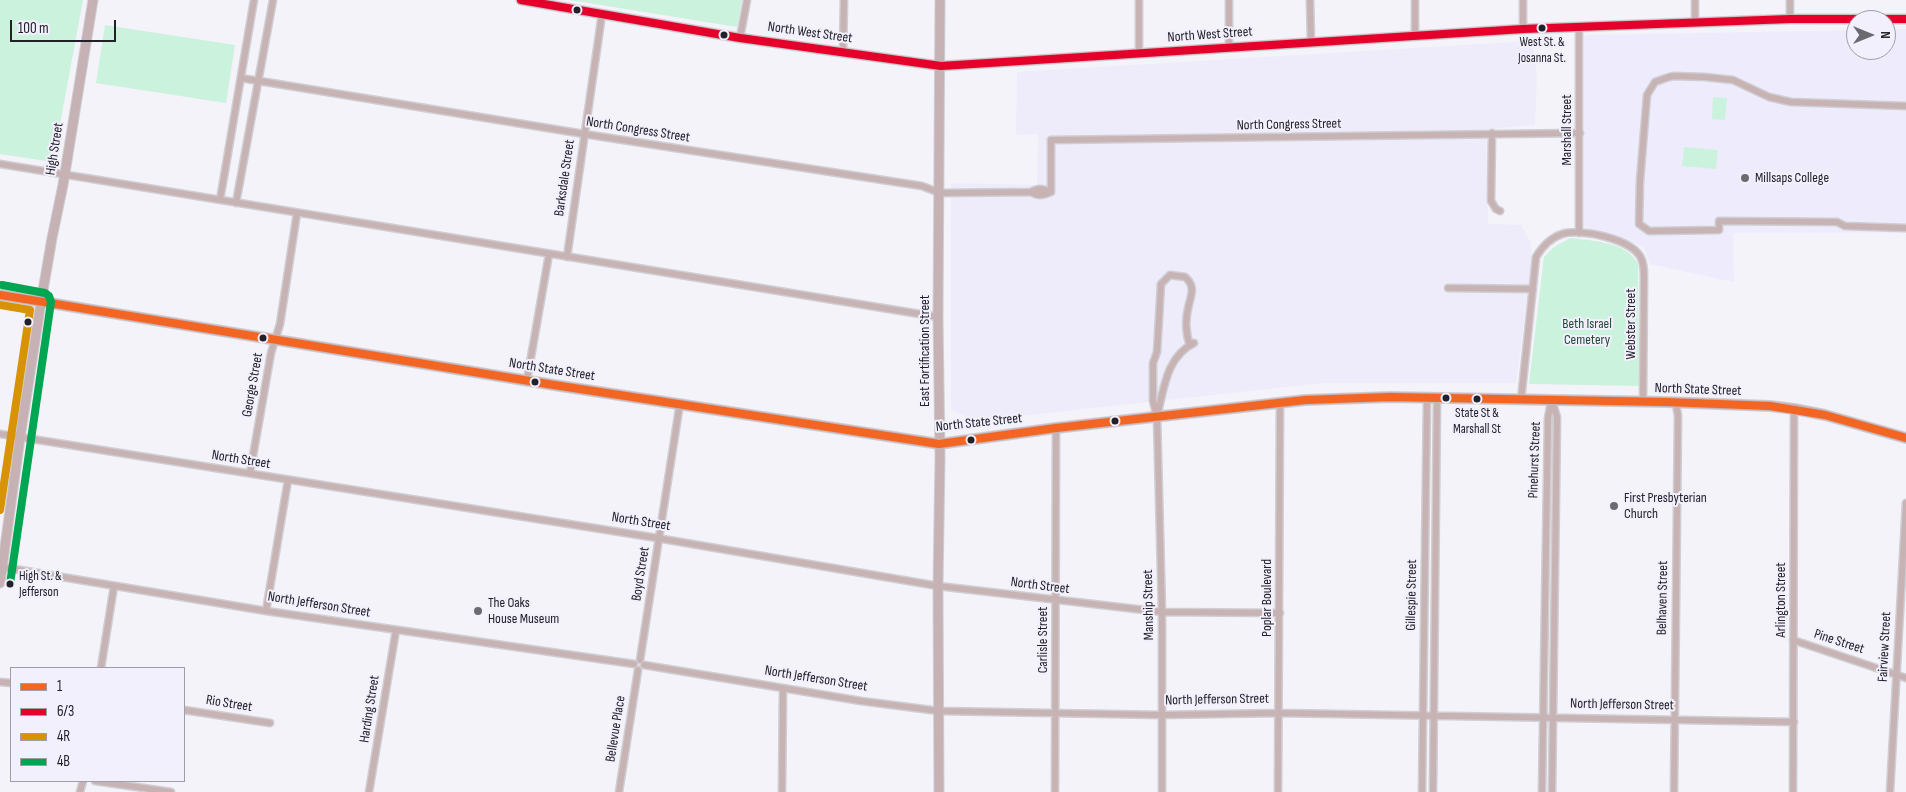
<!DOCTYPE html>
<style>
body{margin:0}
#map{position:relative;width:1906px;height:792px;overflow:hidden;background:#f4f3fa;font-family:"Sofia Sans Condensed",sans-serif}
canvas{display:block}
.legend{position:absolute;left:10px;top:667px;width:175px;height:115px;box-sizing:border-box;background:#f2f0fd;border:1px solid #9f9da7;margin:0;padding:6px 9px;list-style:none;font-size:15px;color:#222127}
.legend li{display:flex;align-items:center;gap:10px;height:25px}
.legend b{width:25px;border:1px solid #9f9da7}
.north{position:absolute;left:1846px;top:10px;width:50px;height:50px;box-sizing:border-box;background:#f2f0fd;border:1px solid #9f9da7;border-radius:50%;rotate:90deg;font-size:14px;font-weight:700;line-height:20px;text-align:center;color:#222127}
.north::after{content:'';display:block;margin:auto;width:18px;height:22px;background:#6c6a71;clip-path:polygon(50% 0,100% 100%,50% 72%,0 100%)}
.scale{position:absolute;left:10px;top:20px;width:106px;height:22px;box-sizing:border-box;border:2px solid #222127;border-top:0;padding-left:6px;font-size:15px;line-height:18px;white-space:nowrap;color:#222127;-webkit-text-stroke:4px #f2f0fd;paint-order:stroke}
</style>
<div id="map">
<canvas width="1906" height="792"></canvas>
<ul class="legend">
<li><b style="height:6px;background:#f26522"></b>1</li>
<li><b style="height:6px;background:#e4002b"></b>6/3</li>
<li><b style="height:6px;background:#d79206"></b>4R</li>
<li><b style="height:6px;background:#00a651"></b>4B</li>
</ul>
<div class="north">N</div>
<div class="scale">100 m</div>
</div>
<script>
const g = document.querySelector('canvas').getContext('2d');
g.lineJoin = 'round';
function paint(path, color) { g.fillStyle = color; g.fill(path, 'evenodd'); }
function strokePath(path, color, width, dash) { g.strokeStyle = color; g.lineWidth = width; g.lineCap = dash ? 'butt' : 'round'; g.setLineDash(dash || []); g.stroke(path); }
function write(font, color, halo, rows, align = 'center') {
  g.font = font + ' "Sofia Sans Condensed",sans-serif'; g.lineWidth = 4; g.setLineDash([]); g.textBaseline = 'middle'; g.strokeStyle = halo; g.fillStyle = color; for (const [text, x, y, turn = 0] of rows) {
    g.save(); g.translate(x, y); g.rotate((+turn || 0) * Math.PI / 180); g.textAlign = isNaN(turn) ? turn : align; if (halo) g.strokeText(text, 0, 0); g.fillText(text, 0, 0); g.restore();
  }
}
const built = new Path2D(`
 M 1886,29 L 1906,29 L 1906,233 L 1733,233 L 1734,282 L 1650,264 L 1644,248 L 1623,238 L 1620,239 L 1589,231 L 1584,226 L 1584,37 L 1590,35 L 1856,30 L 1856,50 L 1886,50 Z`);
const medical = new Path2D(`
 M 1532,41 L 1537,76 L 1535,125 L 1486,129 L 1488,224 L 1521,225 L 1531,243 L 1531,267 L 1516,383 L 1323,383 L 973,421 L 951,409 L 951,183 L 1037,185 L 1038,134 L 1016,135 L 1017,72 Z`);
const green = new Path2D(`
 M 0,0 L 83,0 L 53,162 L 0,154 Z
 M 570,0 L 742,0 L 737,27 Z
 M 105,25 L 235,45 L 226,103 L 96,83 Z
 M 1713,97 L 1727,98 L 1725,120 L 1712,119 Z
 M 1684,147 L 1718,150 L 1716,169 L 1682,166 Z
 M 1570,238 C 1592,241 1627,241 1638,264 L 1639,386 L 1529,384 L 1544,257 L 1554,247 Z`);
const street = new Path2D(`
 M 1139,0 L 1139,53
 M 1229,0 L 1229,47
 M 1310,0 L 1311,42
 M 1415,0 L 1415,36
 M 1695,0 L 1695,23
 M 1790,19 L 1790,0
 M 1579,27 L 1579,233
 M 1523,29 L 1523,0
 M 740,38 L 747,0
 M 843,52 L 844,0
 M 241,78 L 584,134 L 922,186 L 940,193 L 1031,192 C 1039,197 1043,195 1051,192
 M 1906,106 L 1791,102 L 1769,97 L 1733,80 L 1705,77 L 1673,76 L 1666,78 L 1655,82 L 1647,95 L 1640,181 L 1639,224 L 1649,231 L 1719,230 L 1719,221 L 1837,222 L 1845,226 L 1906,228
 M 1492,133 L 1491,201 L 1496,209 L 1500,211
 M 0,164 L 938,317
 M 1031,192 C 1039,187 1043,189 1051,192
 M 1051,192 L 1051,140 L 1580,133
 M 220,200 L 254,0
 M 236,203 L 273,0
 M 567,257 L 602,14
 M 1448,288 L 1533,289
 M 527,380 L 549,254
 M 1521,400 L 1536,257 C 1542,247 1550,238 1562,234 C 1581,228 1632,239 1641,258 C 1644,264 1644,271 1644,277 L 1643,402
 M 1157,416 C 1164,389 1166,357 1194,343
 M 0,434 L 651,537 L 938,586 L 1162,612 L 1280,613
 M 250,473 L 271,353 L 280,324 L 297,213
 M 2,567 L 266,611 L 634,664
 M 266,611 L 288,480
 M 1793,640 L 1906,678
 M 640,660 L 680,403
 M 644,665 L 861,701 L 939,711 L 1162,715 L 1279,713 L 1794,722
 M 101,668 L 114,586
 M 0,682 L 11,683
 M 184,710 L 270,723
 M 95,781 L 171,792
 M 80,792 L 83,781
 M 369,792 L 396,630
 M 619,792 L 638,670
 M 782,792 L 783,688
 M 1055,792 L 1056,428
 M 1162,792 L 1162,612 L 1157,417 L 1153,401 L 1153,363 L 1157,352 L 1161,284 L 1170,275 L 1185,277 C 1197,287 1190,297 1188,309 C 1185,320 1186,335 1190,345
 M 1278,792 L 1280,404
 M 1422,792 L 1427,398
 M 1433,792 L 1437,399
 M 1542,792 L 1548,418 L 1551,402
 M 1552,792 L 1557,417 L 1552,401
 M 1674,792 L 1678,416 L 1676,404
 M 1793,792 L 1794,409
 M 1890,792 L 1906,503`);
const secondary = new Path2D(`
 M 521,0 L 740,38 L 941,66 L 1523,29 L 1790,19 L 1906,19
 M 0,583 L 20,438 L 41,302 L 52,238 L 63,185 L 93,0
 M 939,792 L 938,586 L 940,457 L 938,317 L 940,0`);
const primary = new Path2D(`
 M 0,295 L 554,385 L 939,444 L 1056,428 L 1305,400 L 1390,397 L 1666,402 L 1770,406 L 1794,409 L 1825,415 L 1906,438`);
const bus1 = new Path2D(`
 M 0,295 L 554,385 L 939,444 L 1056,428 L 1305,400 L 1390,397 L 1666,402 L 1770,406 L 1825,415 L 1906,438`);
const bus2 = new Path2D(`
 M 521,0 L 740,38 L 941,66 L 1523,29 L 1790,19 L 1906,19`);
const bus3 = new Path2D(`
 M 0,305 L 30,310 L 0,510`);
const bus4 = new Path2D(`
 M 2,285 L 45,293 L 49,296 L 51,302 L 10,584`);
const markers = [
 [577,10,4.5,"#222127"],
 [1542,28,4.5,"#222127"],
 [724,35,4.5,"#222127"],
 [1745,178,5,"#6c6a71"],
 [28,322,4.5,"#222127"],
 [263,338,4.5,"#222127"],
 [535,382,4.5,"#222127"],
 [1446,398,4.5,"#222127"],
 [1477,399,4.5,"#222127"],
 [1115,421,4.5,"#222127"],
 [971,440,4.5,"#222127"],
 [1614,506,5,"#6c6a71"],
 [10,584,4.5,"#222127"],
 [478,611,5,"#6c6a71"]
];
const busNames = [
 ["West St. &",1542,43],
 ["Josanna St.",1542,59],
 ["State St &",1477,414],
 ["Marshall St",1477,430],
 ["High St. &",19,577,"left"],
 ["Jefferson",19,593,"left"]
];
const streetNames = [
 ["North West Street",810,33,8],
 ["North West Street",1210,35,-4],
 ["North Congress Street",1289,125,-1],
 ["North Congress Street",638,130,9],
 ["Marshall Street",1567,130,-90],
 ["High Street",55,149,-81],
 ["Barksdale Street",565,178,-82],
 ["Webster Street",1631,324,-90],
 ["East Fortification Street",925,351,-90],
 ["North State Street",552,370,9],
 ["George Street",253,385,-80],
 ["North State Street",1698,390,2],
 ["North State Street",979,423,-6],
 ["North Street",241,460,9],
 ["Pinehurst Street",1535,460,-88],
 ["North Street",641,522,9],
 ["Boyd Street",641,574,-81],
 ["North Street",1040,586,7],
 ["Gillespie Street",1412,595,-89],
 ["Poplar Boulevard",1267,598,-90],
 ["Belhaven Street",1663,598,-89],
 ["Arlington Street",1781,600,-90],
 ["North Jefferson Street",319,605,9],
 ["Manship Street",1149,605,-91],
 ["Carlisle Street",1043,640,-90],
 ["Pine Street",1839,642,18],
 ["Fairview Street",1885,647,-87],
 ["North Jefferson Street",816,679,9],
 ["North Jefferson Street",1217,700,-1],
 ["Rio Street",229,704,9],
 ["North Jefferson Street",1622,705,1],
 ["Harding Street",370,709,-81],
 ["Bellevue Place",616,729,-81]
];
const poiNames = [
 ["Millsaps College",1755,178],
 ["First Presbyterian",1624,498],
 ["Church",1624,514],
 ["The Oaks",488,603],
 ["House Museum",488,619]
];
const parkNames = [
 ["Beth Israel",1587,324],
 ["Cemetery",1587,340]
];
paint(built, '#eeecfc');
paint(medical, '#eeebfb');
paint(green, '#cbf2dd');
strokePath(street, '#cfced3', 9);
strokePath(secondary, '#cfced3', 11);
strokePath(primary, '#cfced3', 12);
strokePath(street, '#c8b3b4', 6);
strokePath(secondary, '#c6b2b4', 9);
strokePath(primary, '#c6b3b7', 10);
strokePath(bus1, '#f26522', 8);
strokePath(bus2, '#e4002b', 8);
strokePath(bus3, '#d79206', 8);
strokePath(bus4, '#00a651', 8);
for (const [x, y, r, color] of markers) { const dot = new Path2D(); dot.arc(x, y, r, 0, 2 * Math.PI); g.fillStyle = color; g.fill(dot); strokePath(dot, '#f2f0fd', 2); }
write('13px', '#222127', '#f2f0fd', busNames);
write('14px', '#222127', '#f2f0fd', streetNames);
write('14px', '#222127', '#f2f0fd', poiNames, 'left');
write('14px', '#214a34', '#f2f0fd', parkNames);
</script>
